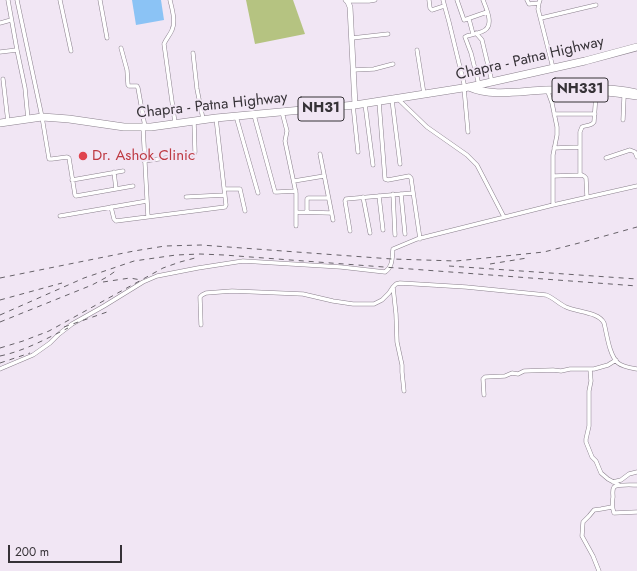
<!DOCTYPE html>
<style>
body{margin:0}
#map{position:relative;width:637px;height:571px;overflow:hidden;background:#f1e6f4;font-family:Jost,sans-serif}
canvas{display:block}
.scale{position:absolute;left:8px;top:545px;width:114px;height:18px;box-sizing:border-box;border:2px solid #363237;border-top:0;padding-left:5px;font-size:12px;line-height:14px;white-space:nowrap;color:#363237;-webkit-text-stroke:3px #f1e6f4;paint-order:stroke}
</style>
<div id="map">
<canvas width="637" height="571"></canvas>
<div class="scale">200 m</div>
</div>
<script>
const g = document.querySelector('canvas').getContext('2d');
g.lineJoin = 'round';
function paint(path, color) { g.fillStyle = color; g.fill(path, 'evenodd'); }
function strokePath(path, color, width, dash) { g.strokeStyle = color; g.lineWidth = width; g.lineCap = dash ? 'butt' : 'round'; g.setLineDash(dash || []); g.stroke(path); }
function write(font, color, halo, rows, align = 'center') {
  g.font = font + ' Jost,sans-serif'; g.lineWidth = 4; g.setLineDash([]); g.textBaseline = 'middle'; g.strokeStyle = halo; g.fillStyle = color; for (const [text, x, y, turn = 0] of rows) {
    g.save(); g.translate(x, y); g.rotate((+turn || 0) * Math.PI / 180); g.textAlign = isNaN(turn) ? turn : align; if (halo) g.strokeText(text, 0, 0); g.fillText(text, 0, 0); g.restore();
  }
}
const green = new Path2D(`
 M 246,0 L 293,0 L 305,34 L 255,44 Z`);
const water = new Path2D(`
 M 132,0 L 161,0 L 164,20 L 136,25 Z`);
const street = new Path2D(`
 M 8,0 L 17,50 L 25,88 L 28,119
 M 17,0 L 42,117 L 49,159 L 52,159 L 67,157 L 69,158 L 75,195 L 76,196 L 133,186
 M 60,0 L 71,51
 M 100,0 L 107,38
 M 170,0 C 172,9 176,21 172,30 C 170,35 166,39 164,44 L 175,123
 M 429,0 L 430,8 L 432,10 L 444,6
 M 443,0 L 449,22 L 465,88
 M 457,0 L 464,20 L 487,12
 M 527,0 L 529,4 L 539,3
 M 540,0 L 539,3 L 538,9 L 553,68
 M 347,1 L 369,1 L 375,0
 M 541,18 L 596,5
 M 469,19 L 473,34
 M 0,23 L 11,20
 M 476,33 L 482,40 L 492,82
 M 352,38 L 388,34
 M 121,48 L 127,70 L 128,85 L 129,86 L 137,86 L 138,88 L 145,127
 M 417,50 L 424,94
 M 0,52 L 17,50
 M 193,53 L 197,89 L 203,119
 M 353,70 L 374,69 L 393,64
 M 3,79 L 8,122
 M 479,85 L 471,53 L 465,37 L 467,36 C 473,34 481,33 485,30 C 494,24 486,8 483,0
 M 464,88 L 468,132
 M 548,92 L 552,103 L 557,127 L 557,135 L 553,155 L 553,205
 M 398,99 L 427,127 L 467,155 L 477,165 L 504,217
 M 392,100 L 400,164
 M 379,102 L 385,179 L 388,180 L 409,176 L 411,178 L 420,239
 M 365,104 L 373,165
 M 353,105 L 358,152
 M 282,112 L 287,131 L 285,141 L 296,193 L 296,226
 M 554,114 L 595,114
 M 254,115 L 275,192 L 277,192 L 296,191
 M 236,116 L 258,193
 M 623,120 L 624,97
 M 143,127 L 148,217
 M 554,148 L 580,147
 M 320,154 L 333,220
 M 606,158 L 630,150 L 635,152 L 637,157
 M 144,161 L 194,154 L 195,152 L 194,121
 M 114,172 L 116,189
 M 554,176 L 582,175
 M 72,180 L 123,171
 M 294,181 L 324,176
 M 224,189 L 240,189 L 245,211
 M 393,194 L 395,235
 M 401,194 L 405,234
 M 379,196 L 383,230
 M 186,197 L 225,195
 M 363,197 L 370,233
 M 587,197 L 586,178 L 584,176 L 580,174 L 580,132 L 582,127 C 586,125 592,126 594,122 L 596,94
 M 111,207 L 114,219 L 116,221 L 225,207 L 226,205 L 216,118
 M 296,212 L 331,213
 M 307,212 L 307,199 L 308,198 L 328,198
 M 60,216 L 147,201
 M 350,231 L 345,201 L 346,199 L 413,193
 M 393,287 L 396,314 L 397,342 L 402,365 L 402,372 L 404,391
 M 201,325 L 200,297 L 202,295 L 206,293 L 232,291 L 303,294 L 333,301 L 353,304 L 374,304 L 382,300 L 389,293 L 393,287 L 396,284 L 400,283 L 466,287 L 546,295 C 554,298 559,304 566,307 C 577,312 599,312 604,323 C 607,334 609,355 618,363 C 623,367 631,368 637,369
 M 0,369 L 33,355 L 50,343 L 59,334 L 72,324 L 104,306 L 143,282 L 157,276 L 198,268 L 243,261 L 341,267 L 385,272 C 393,267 392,257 393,249 L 417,239 L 553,205 L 637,186
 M 590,369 L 591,381 L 589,391 L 589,426 L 586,439 L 586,442 L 592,457 L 596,461 L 601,473 L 608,479 L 619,485
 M 484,395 L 483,379 L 485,377 L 505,376 L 512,373 L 518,374 L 524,371 L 553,370 L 561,371 L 570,369 L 594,369 L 608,365 L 616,360
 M 613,482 L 621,480 L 629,474 L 637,472
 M 637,485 C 632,485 618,484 614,487 C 612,490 613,494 613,497 C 612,503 612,508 614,513 L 637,512
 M 599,571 L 593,556 L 582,536 L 583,522 L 589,516 L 594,510 L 601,509 L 612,507`);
const secondary = new Path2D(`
 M 346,0 L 348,2 L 350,7 L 355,105
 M 573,86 C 594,87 616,87 637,92`);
const highway = new Path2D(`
 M 469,87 C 491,97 521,91 545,90 C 576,89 607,91 637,96
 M 0,123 L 42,117 L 56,118 L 69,119 L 124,127 L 151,127 L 216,118 L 355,105 L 469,87 L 585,61 L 637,47`);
const rail = new Path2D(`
 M 490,264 L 527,258
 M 449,266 L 637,279
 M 0,278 L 134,251 L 165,246 L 201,245 L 392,259 L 456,261 L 544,252 L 583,242 L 637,227
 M 103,282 L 130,278 L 141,280
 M 0,300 L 62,283
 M 0,315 L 84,278 L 134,261 L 176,255 L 200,254 L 224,255 L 637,286
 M 0,322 L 92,285 L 107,277 L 117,270
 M 64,327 L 107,312
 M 0,348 L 23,341 L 49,331 L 163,268 L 180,262 L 195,258
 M 0,356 C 24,351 46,339 68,328
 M 0,363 L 30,353`);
const markers = [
 [83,156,5,"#e0444e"]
];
const shields = [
 [580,90,56],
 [321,109,46]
];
const shieldNames = [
 ["NH331",580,90],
 ["NH31",321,109]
];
const streetNames = [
 ["Chapra - Patna Highway",530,59,-13],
 ["Chapra - Patna Highway",212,106,-6]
];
const healthNames = [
 ["Dr. Ashok Clinic",92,156]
];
paint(green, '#b5c381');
paint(water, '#8bc3f5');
strokePath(street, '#8b818d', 4.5);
strokePath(secondary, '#8b818d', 6);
strokePath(highway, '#8b818d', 8);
strokePath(street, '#fff', 3.5);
strokePath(secondary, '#fff', 5);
strokePath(highway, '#fff', 7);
strokePath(rail, '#666168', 1, [5, 5]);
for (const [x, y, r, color] of markers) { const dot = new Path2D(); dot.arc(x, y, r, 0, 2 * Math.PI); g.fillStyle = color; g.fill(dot); strokePath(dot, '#f1e6f4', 1.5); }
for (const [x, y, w] of shields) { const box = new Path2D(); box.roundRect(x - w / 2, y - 12, w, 24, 3); g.fillStyle = '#f1e6f4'; g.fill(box); strokePath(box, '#363237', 1); }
write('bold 14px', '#363237', null, shieldNames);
write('15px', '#363237', '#f1e6f4', streetNames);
write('15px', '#be3a42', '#f1e6f4', healthNames, 'left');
</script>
